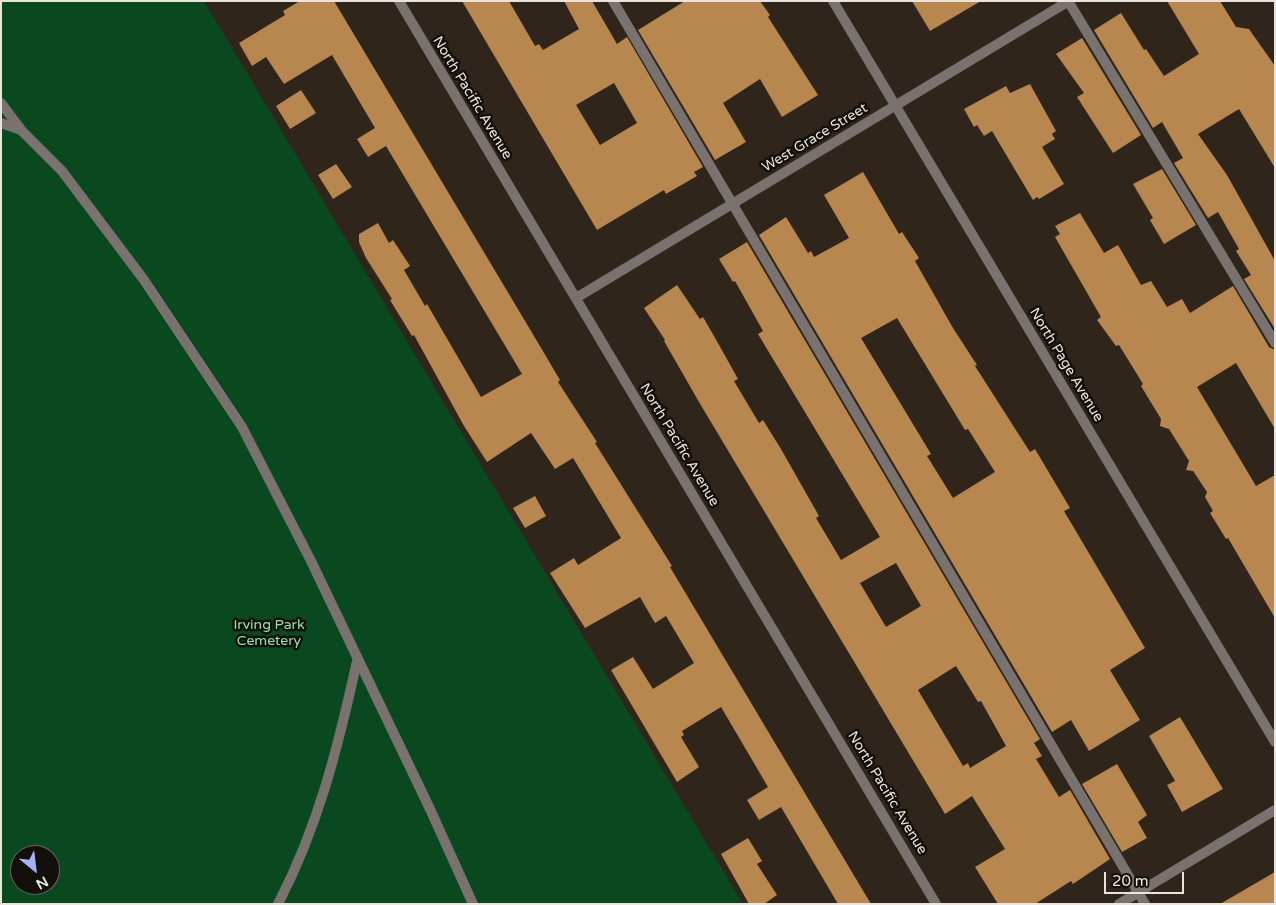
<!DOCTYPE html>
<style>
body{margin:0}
#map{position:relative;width:1276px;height:905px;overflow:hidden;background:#2f251b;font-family:"Varela Round",sans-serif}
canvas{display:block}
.frame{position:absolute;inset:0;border:2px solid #eae4dd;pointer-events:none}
.north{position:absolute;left:10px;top:845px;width:50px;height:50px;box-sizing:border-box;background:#130f0b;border:1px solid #69645f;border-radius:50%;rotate:151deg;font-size:14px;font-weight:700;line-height:20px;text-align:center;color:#eae4dd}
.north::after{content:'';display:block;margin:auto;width:18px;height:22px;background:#a6b1fc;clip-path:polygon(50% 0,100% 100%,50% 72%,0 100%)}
.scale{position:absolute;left:1104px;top:872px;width:80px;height:22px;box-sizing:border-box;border:2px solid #eae4dd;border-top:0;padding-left:6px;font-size:15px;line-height:18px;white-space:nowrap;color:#eae4dd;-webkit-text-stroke:4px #130f0b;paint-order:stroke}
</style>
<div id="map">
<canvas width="1276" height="905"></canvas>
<div class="frame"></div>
<div class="north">N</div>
<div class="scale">20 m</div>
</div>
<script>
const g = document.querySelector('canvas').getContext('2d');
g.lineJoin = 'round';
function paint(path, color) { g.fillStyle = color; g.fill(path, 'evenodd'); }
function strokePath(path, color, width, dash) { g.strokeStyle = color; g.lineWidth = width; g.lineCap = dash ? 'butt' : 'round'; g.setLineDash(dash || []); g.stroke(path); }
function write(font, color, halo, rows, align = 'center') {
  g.font = font + ' "Varela Round",sans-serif'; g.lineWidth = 5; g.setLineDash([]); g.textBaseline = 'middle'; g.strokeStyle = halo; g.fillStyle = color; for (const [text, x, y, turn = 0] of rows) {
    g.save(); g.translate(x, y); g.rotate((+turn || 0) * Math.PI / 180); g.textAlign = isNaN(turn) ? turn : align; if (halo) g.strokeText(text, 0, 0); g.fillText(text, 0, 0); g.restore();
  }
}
const green = new Path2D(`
 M 1,1 L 204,1 L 743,904 L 1,904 ZM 20,855 L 50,855 L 50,885 L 20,885 Z`);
const building = new Path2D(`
 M 300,1 L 334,1 L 534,336 L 560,380 L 558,382 L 597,442 L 595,443 L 672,566 L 670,567 L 871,904 L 838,904 L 781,807 L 759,820 L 747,800 L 768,787 L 721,707 L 682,731 L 684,735 L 681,737 L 699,767 L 677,782 L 611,670 L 633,657 L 653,689 L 694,663 L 666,616 L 655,623 L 640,597 L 585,628 L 550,573 L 574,558 L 578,565 L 621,538 L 573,458 L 555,469 L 531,433 L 487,462 L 464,426 L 414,335 L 412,336 L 390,300 L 392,299 L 366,258 L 359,242 L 359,234 L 378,223 L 389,243 L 393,240 L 410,266 L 404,270 L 425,306 L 427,304 L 481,397 L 522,374 L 386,146 L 368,157 L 357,139 L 375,128 L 332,55 L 284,84 L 266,57 L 252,66 L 239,43 L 285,15 L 283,11 Z
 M 462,1 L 509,1 L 535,46 L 539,44 L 543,50 L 579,29 L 564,1 L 592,1 L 617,44 L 627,37 L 703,167 L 694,172 L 697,176 L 666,194 L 664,190 L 597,230 ZM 614,83 L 637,123 L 600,145 L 576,105 Z
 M 685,1 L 760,1 L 770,15 L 768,17 L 818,95 L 782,117 L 760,79 L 723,103 L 746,142 L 715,160 L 638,30 Z
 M 912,1 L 981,1 L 930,31 Z
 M 1167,1 L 1220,1 L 1236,27 L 1249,29 L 1275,66 L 1275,168 L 1239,109 L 1198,134 L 1227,175 L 1275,261 L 1275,329 L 1244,279 L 1251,275 L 1236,251 L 1239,249 L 1218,212 L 1208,218 L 1174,163 L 1183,158 L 1162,122 L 1153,128 L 1094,30 L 1121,13 L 1144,50 L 1146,49 L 1164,76 L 1199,54 Z
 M 1082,38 L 1141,135 L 1113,153 L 1077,97 L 1084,93 L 1056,54 Z
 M 1030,84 L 1056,131 L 1052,134 L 1055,139 L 1042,147 L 1064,184 L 1039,199 L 1037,197 L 1033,200 L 992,131 L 984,136 L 977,125 L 974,127 L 964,109 L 1006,86 L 1010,93 Z
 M 301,90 L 316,113 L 290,129 L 276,106 Z
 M 336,164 L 352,187 L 333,199 L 318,175 Z
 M 1162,169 L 1196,225 L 1164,244 L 1150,220 L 1153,218 L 1133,184 Z
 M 863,172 L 899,234 L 902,232 L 919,258 L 915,261 L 953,328 L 977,365 L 975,366 L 1030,452 L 1035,449 L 1070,508 L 1064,511 L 1145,648 L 1110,670 L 1140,720 L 1089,751 L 1071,720 L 1052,732 L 759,235 L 786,217 L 808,253 L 811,251 L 814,257 L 849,238 L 824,195 ZM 897,318 L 965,430 L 968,429 L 995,472 L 953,498 L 927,456 L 931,454 L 861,338 Z
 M 1080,213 L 1104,253 L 1118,245 L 1141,285 L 1151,281 L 1167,307 L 1182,299 L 1190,313 L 1233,286 L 1269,347 L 1275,350 L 1275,429 L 1236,363 L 1197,387 L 1256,486 L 1275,475 L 1275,618 L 1228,538 L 1226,539 L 1210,513 L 1213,511 L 1205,497 L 1207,492 L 1193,471 L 1186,470 L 1189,461 L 1169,429 L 1160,426 L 1161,419 L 1141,386 L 1143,384 L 1119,345 L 1116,346 L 1097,320 L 1101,317 L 1055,237 L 1060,234 L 1055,226 Z
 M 747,242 L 1040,739 L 1034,743 L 1042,756 L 1036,759 L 1059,797 L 1070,790 L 1110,859 L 1073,884 L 1071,881 L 1035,904 L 998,904 L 975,867 L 1005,849 L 972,796 L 945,814 L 699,402 L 664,341 L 665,340 L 644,308 L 677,285 L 700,319 L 703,317 L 718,343 L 738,379 L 734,381 L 759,423 L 763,420 L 781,449 L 819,516 L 816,518 L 841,560 L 880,537 L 758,334 L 763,331 L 735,281 L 733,282 L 719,259 ZM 896,563 L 921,606 L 886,627 L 860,583 ZM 956,666 L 978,702 L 981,701 L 1006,746 L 970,768 L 968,763 L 963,766 L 918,690 Z
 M 535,496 L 546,516 L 525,528 L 513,508 Z
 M 1180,717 L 1223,789 L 1182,812 L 1167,785 L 1175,781 L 1149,736 Z
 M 1117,764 L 1147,815 L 1138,822 L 1147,838 L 1122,852 L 1082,784 Z
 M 748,838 L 762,861 L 757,864 L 777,895 L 764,904 L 749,904 L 721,854 Z
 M 1275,872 L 1275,904 L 1220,904 Z`);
const lane = new Path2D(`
 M 613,1 L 1145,904
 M 1068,1 L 1275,343
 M 1,103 L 22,131 L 62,171 L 144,280 L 242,427 L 311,561 L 430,809 L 473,904
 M 1,123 L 21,130
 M 278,904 C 319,825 338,747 357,661`);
const street = new Path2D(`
 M 399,1 L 936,904
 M 833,1 L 1275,742
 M 576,298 L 1069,1
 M 1119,904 L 1275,810`);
const streetNames = [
 ["North Pacific Avenue",472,98,59],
 ["West Grace Street",815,138,-31],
 ["North Page Avenue",1066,365,59],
 ["North Pacific Avenue",679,445,59],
 ["North Pacific Avenue",887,793,59]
];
const parkNames = [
 ["Irving Park",269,625],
 ["Cemetery",269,641]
];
paint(green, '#0a4920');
paint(building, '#b8864f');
strokePath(lane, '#79726e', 10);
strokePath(street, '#79726e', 10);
write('14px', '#eae4dd', '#130f0b', streetNames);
write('14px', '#90e4a2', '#130f0b', parkNames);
</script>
